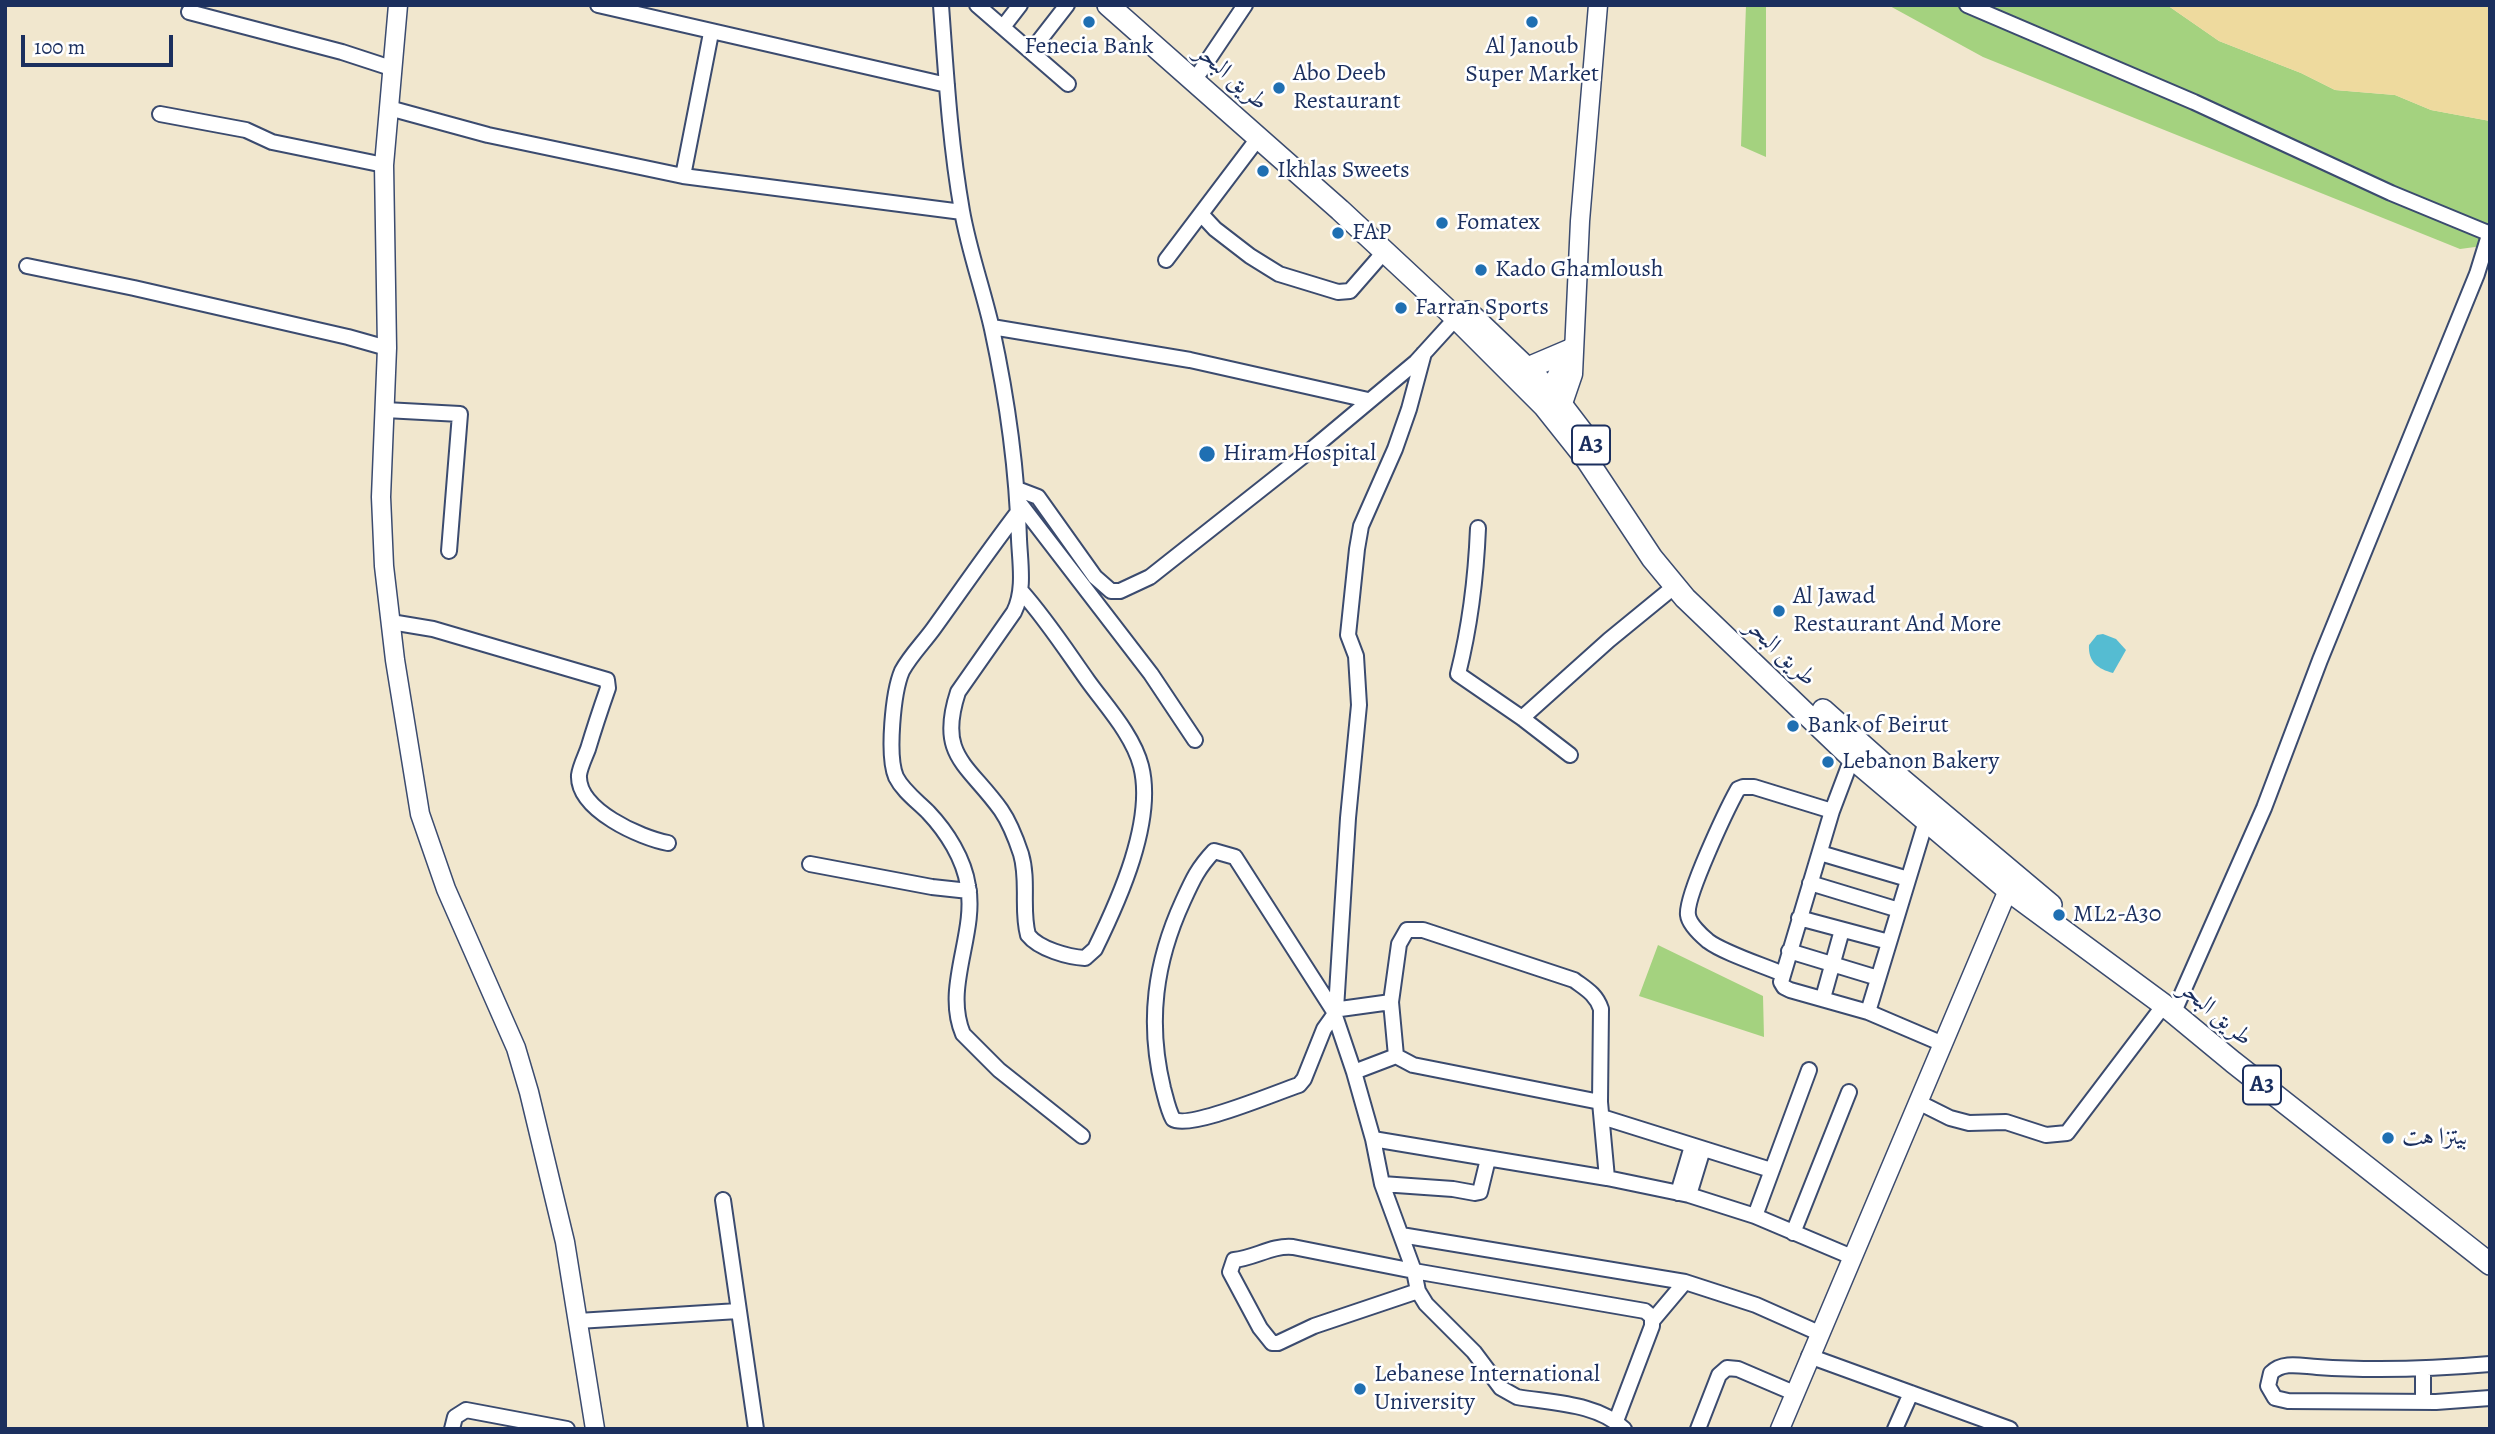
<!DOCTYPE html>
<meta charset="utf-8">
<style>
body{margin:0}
#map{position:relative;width:2495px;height:1434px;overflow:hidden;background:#f1e7ce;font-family:Alegreya,serif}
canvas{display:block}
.frame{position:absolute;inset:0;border:7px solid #1b2f5e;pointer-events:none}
.scale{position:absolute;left:21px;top:35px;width:152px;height:32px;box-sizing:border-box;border:4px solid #1b2f5e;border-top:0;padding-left:9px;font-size:21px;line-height:24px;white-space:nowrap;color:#1b2f5e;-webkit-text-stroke:5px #fff;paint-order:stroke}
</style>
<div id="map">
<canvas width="2495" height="1434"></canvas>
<div class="frame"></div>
<div class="scale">100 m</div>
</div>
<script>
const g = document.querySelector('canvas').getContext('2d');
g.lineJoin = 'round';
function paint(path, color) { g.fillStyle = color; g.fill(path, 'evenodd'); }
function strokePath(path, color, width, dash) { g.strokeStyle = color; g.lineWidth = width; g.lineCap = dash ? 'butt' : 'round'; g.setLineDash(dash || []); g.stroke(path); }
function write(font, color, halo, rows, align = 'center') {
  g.font = font + ' Alegreya,Amiri,serif'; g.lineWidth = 5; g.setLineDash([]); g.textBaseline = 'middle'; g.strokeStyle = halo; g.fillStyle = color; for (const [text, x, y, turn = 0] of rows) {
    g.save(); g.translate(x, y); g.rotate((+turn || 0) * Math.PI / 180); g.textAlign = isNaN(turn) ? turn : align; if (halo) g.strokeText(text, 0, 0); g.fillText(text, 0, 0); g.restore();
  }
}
const green = new Path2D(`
 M 1746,5 L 1766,5 L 1766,157 L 1741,146 Z
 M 1888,5 L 2167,5 L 2219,41 L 2301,73 L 2335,90 L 2395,95 L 2431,110 L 2490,121 L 2490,245 L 2460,249 L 1983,57 Z
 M 1658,945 L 1763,996 L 1764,1037 L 1639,996 Z`);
const sand = new Path2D(`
 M 2167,5 L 2490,5 L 2490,121 L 2431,110 L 2395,95 L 2335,90 L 2301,73 L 2219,41 Z`);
const water = new Path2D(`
 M 2103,634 L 2116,639 L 2126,650 L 2113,673 C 2098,669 2088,662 2089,645 L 2097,635 Z`);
const minor = new Path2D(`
 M 598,5 L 947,85
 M 941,5 C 946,74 950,143 962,211 C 969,251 983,289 992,329 C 1007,398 1017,468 1019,539 C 1020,563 1025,590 1014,612 L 958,692 C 937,756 968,764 1001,810 C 1010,823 1016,839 1021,854 C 1029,881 1021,910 1028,935 C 1039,949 1068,957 1085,958 L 1095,949 C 1119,900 1155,821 1141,766 C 1133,735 1106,706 1088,681 C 1066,650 1046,619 1021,591
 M 977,5 L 1068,84
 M 1967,5 L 2194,102 L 2391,193 L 2488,233
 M 189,12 L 342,52 L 391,68
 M 1003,27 L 1020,5
 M 1032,50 L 1067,5
 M 1200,72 L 1245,5
 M 389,108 L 488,135 L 683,176 L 962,212
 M 160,114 L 246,130 L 272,142 L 384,165
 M 683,176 L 711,33
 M 1201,214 L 1215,229 L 1250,256 L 1279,274 L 1338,292 L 1350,291 L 1384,252
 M 1166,260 L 1259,137
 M 27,266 L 134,288 L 348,337 L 387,348
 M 992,327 L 1190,360 L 1368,400
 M 385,410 L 460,414 L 449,551
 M 1017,489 L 1038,497 L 1095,577 L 1111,591 L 1120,591 L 1150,577 L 1312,449 L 1416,362 L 1456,318
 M 1018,501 L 1151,674 L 1195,740
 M 1018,512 C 989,550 962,589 934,628 C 924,642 910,656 902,671 C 893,692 887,756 896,777 C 903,791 917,801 928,812 C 947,832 964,859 968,886 C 977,934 943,987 963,1034 L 999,1070 L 1082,1136
 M 1478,528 C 1476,578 1470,626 1458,674 L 1522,718 L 1570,755
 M 391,622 L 433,629 L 607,680 L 608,688 C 601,708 594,729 588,749 C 585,757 580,767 579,775 C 577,810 641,838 668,843
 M 1522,718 L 1609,640 L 1675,586
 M 1852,758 L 1832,811 L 1781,982 L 1784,987 L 1790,990 L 1868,1012 L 1943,1044
 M 1820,853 L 1908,879
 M 810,864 L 932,887 L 969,891
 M 1810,883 L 1899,910
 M 1799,918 L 1889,942
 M 1789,951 L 1878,978
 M 1783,974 C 1762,965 1724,953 1708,941 C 1702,936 1689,924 1688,915 C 1685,897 1727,809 1738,789 L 1743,787 L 1754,787 L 1832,811
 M 1823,998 L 1842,930
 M 2177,1005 L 2264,808 L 2320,660 L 2477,274 L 2490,232
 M 1336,1009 L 1348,818 L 1359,705 L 1356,656 L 1348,635 L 1357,549 L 1361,526 L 1395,449 L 1409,409 L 1424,353
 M 1333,1010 L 1391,1002
 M 1868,1012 L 1926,821
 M 1334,1015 L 1324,1029 L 1304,1079 L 1299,1085 C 1277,1092 1189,1130 1173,1119 C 1168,1110 1166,1099 1163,1088 C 1147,1022 1155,962 1183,901 C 1193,879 1198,868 1214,851 L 1235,857 L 1333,1010 L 1354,1072 L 1373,1139 L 1382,1184 L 1414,1271 L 1418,1291 L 1426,1304 L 1474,1352 L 1501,1388 L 1517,1397 C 1551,1403 1598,1403 1624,1429
 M 1396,1056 L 1391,1002 L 1399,944 L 1407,930 L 1423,930 L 1574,980 C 1586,989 1596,994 1601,1009 L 1600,1102 L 1607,1178
 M 1396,1056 L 1413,1065 L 1600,1102
 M 1354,1072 L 1396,1056
 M 1920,1103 L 1950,1118 L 1969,1123 L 2006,1122 L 2046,1135 L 2067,1133 L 2164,1005
 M 1602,1117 L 1771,1170
 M 1373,1139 L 1607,1178 L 1689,1195 L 1755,1216 L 1852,1257
 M 1382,1184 L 1453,1189 L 1475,1193 L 1480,1192 L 1488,1159
 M 1678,1193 L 1692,1146
 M 1689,1195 L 1703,1149
 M 723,1200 L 756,1429
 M 1755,1216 L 1809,1070
 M 1793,1233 L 1849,1092
 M 1401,1235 L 1685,1282 L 1756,1305 L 1819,1333
 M 1418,1291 L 1314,1326 L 1278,1343 L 1272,1343 L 1260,1328 L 1230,1272 L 1234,1260 C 1255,1258 1272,1245 1293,1247 L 1414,1271 L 1645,1311 L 1652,1317 L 1652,1326 L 1616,1421
 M 1653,1320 L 1685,1282
 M 578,1321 L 738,1311
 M 1809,1356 L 2010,1429
 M 2490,1364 C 2432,1369 2375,1371 2317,1367 C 2301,1366 2283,1361 2271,1373 L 2268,1386 L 2275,1398 L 2288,1401 L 2436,1402 L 2490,1398
 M 2423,1402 L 2423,1369
 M 452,1429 L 455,1417 L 466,1410 L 567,1429
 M 1698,1429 L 1719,1375 L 1727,1368 L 1738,1369 L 1794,1393
 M 1895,1429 L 1911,1393`);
const major = new Path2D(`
 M 398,5 L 384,165 L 387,348 L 381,497 L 384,566 L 395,660 L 420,814 L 446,889 L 516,1048 L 529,1092 L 565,1242 L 595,1429
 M 1546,402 L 1564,358 L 1573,345
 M 1559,415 L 1573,374 L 1580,221 L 1598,5
 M 1780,1429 L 2008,890 L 2016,879`);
const highway = new Path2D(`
 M 1108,5 L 1340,210 L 1456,318 L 1544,406 L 1587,460 L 1652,558 L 1685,598 L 1852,758 L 2008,890 L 2164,1005 L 2233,1062 L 2490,1264
 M 1468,312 L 1551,391 L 1583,433
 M 1528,368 L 1568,351
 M 1823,710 L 1888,768 L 2051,905`);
const markers = [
 [1089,22,7,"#1f6fb2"],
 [1532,22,7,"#1f6fb2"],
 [1279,88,7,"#1f6fb2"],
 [1263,171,7,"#1f6fb2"],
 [1442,223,7,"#1f6fb2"],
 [1338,233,7,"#1f6fb2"],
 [1481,270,7,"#1f6fb2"],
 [1401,308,7,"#1f6fb2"],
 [1207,454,9,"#1f6fb2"],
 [1779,611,7,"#1f6fb2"],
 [1793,726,7,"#1f6fb2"],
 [1828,762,7,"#1f6fb2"],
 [2059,915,7,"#1f6fb2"],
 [2388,1138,7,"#1f6fb2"],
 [1360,1389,7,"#1f6fb2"]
];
const shields = [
 [1591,445,38],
 [2262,1085,38]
];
const shieldNames = [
 ["A3",1591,445],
 ["A3",2262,1085]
];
const poiNames = [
 ["Fenecia Bank",1089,47,"center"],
 ["Al Janoub",1532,47,"center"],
 ["Super Market",1532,75,"center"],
 ["Abo Deeb",1293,74],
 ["Restaurant",1293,102],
 ["Ikhlas Sweets",1277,171],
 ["Fomatex",1456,223],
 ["FAP",1352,233],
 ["Kado Ghamloush",1495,270],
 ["Farran Sports",1415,308],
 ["Hiram Hospital",1223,454],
 ["Al Jawad",1793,597],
 ["Restaurant And More",1793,625],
 ["Bank of Beirut",1807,726],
 ["Lebanon Bakery",1842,762],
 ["ML2-A30",2073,915],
 ["بيتزا هت",2402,1138],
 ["Lebanese International",1374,1375],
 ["University",1374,1403]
];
const streetNames = [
 ["طريق البحر",1231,78,41],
 ["طريق البحر",1780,653,43],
 ["طريق البحر",2215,1014,40]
];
paint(green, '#a4d27f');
paint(sand, '#eeda9e');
paint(water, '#55bcd2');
strokePath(minor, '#3b4b6f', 18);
strokePath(major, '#3b4b6f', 21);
strokePath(highway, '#3b4b6f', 24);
strokePath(minor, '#fff', 14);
strokePath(major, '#fff', 18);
strokePath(highway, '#fff', 21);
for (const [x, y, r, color] of markers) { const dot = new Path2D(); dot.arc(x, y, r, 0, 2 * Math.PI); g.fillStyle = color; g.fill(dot); strokePath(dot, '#fff', 2.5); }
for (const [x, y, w] of shields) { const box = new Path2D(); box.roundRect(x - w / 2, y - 19.5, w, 39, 5); g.fillStyle = '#fff'; g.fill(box); strokePath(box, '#1b2f5e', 2); }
write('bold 23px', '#1b2f5e', null, shieldNames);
write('24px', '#1b2f5e', '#fff', poiNames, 'left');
write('24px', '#1b2f5e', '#fff', streetNames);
</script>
